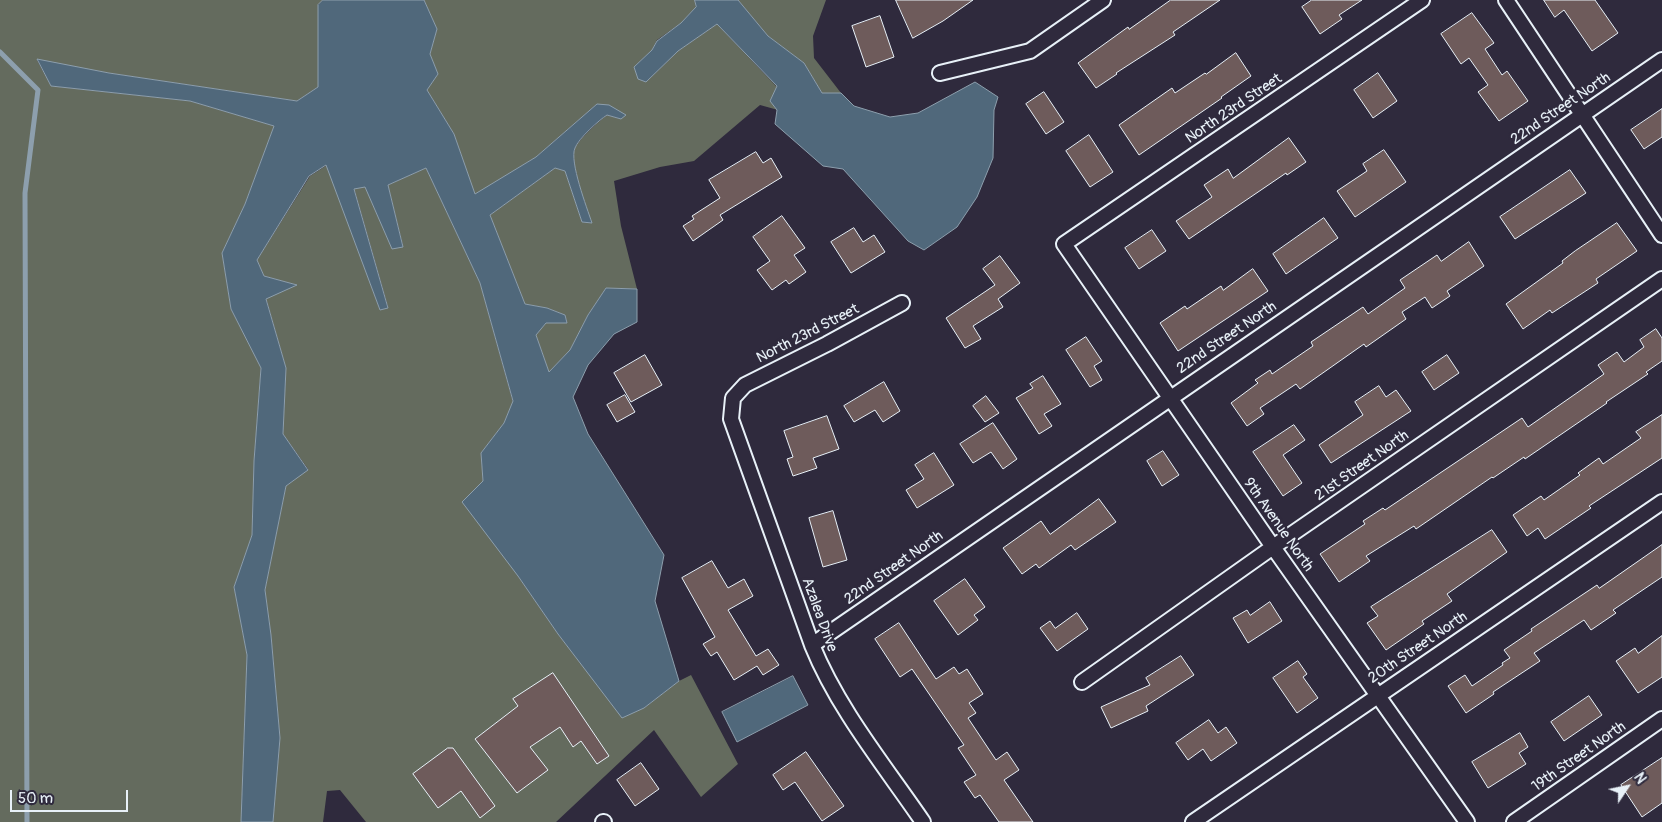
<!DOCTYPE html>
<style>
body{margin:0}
#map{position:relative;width:1662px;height:822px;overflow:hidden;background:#2f2a3d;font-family:Pangolin,sans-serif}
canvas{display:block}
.north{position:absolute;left:1602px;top:762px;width:50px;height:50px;-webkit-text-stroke:4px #2f2a3d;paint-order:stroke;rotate:56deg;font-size:14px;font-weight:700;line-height:20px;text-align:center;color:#e8f1f8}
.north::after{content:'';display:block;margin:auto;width:18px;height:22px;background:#e8f1f8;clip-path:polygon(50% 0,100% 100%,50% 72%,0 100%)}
.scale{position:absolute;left:10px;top:790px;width:118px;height:22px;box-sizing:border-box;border:2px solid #e8f1f8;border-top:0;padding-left:6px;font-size:15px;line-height:18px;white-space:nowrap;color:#e8f1f8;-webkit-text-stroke:4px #2f2a3d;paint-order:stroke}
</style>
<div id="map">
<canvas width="1662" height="822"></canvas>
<div class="north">N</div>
<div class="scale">50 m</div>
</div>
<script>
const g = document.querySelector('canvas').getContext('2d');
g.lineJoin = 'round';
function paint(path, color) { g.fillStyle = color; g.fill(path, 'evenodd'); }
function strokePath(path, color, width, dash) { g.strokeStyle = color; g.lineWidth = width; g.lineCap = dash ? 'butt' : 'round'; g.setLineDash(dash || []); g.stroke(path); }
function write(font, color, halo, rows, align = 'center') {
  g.font = font + ' Pangolin,sans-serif'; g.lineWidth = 5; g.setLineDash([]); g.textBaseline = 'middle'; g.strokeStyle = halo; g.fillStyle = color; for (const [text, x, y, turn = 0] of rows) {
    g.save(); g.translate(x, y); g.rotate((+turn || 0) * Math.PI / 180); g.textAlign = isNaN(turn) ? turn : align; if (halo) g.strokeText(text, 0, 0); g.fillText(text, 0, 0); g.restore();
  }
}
const green = new Path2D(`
 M 0,0 L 323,0 L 318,5 L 318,87 L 297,101 L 109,73 L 37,60 L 51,86 L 190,101 L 274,126 L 245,204 L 222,253 L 231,309 L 261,367 L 254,461 L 252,535 L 234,587 L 247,655 L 241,822 L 0,822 Z
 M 424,0 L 695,0 L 696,7 L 681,23 L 657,40 L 652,50 L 634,67 L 646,82 L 678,51 L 717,24 L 777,87 L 778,110 L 760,105 L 694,161 L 660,167 L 614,181 L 621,226 L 637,289 L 606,288 L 588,315 L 570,350 L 549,372 L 536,335 L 546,323 L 567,322 L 565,315 L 547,308 L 525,304 L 490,215 L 555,168 L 565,171 L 582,222 L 591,223 C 587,208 569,161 575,148 C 579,139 599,121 607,115 L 621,119 L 597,104 L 536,157 L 475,195 L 454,134 L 427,90 L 438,74 L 430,54 L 437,29 Z
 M 738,0 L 826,0 L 813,36 L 814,58 L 841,93 L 822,93 L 804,63 L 768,36 Z
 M 327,165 L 380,310 L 388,307 L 354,188 L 365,186 L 392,248 L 403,246 L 388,185 L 426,168 L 480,283 L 513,402 L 504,423 L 481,453 L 483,481 L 518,576 L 558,634 L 622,717 L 644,708 L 679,681 L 691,675 L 738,764 L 701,797 L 654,730 L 556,822 L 366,822 L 340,790 L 327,791 L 323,822 L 273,822 L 280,738 L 271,635 L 265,590 L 286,486 L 308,469 L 283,434 L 286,368 L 266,298 L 296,285 L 264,276 L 257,260 L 310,176 Z`);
const water = new Path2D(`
 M 323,0 L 424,0 L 437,29 L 430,54 L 438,74 L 427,90 L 454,134 L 475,194 L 536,157 L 597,104 L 609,105 L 626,115 L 621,119 L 607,115 C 599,120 578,139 575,148 C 569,161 587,208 592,223 L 582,222 L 565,171 L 555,168 L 490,215 L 525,304 L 547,308 L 565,315 L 567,323 L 546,323 L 536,335 L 549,372 L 570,350 L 588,315 L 606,288 L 637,289 L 637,322 L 614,334 L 588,365 L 573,397 L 588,434 L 664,555 L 655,601 L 679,681 L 644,708 L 622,718 L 558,634 L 518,576 L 462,502 L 483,481 L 481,453 L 504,423 L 513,401 L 480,283 L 426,168 L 388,185 L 403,247 L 392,249 L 365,187 L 354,189 L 388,308 L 380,310 L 326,165 L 309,176 L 257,260 L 264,276 L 297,285 L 266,299 L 286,368 L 283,434 L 308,470 L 286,486 L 265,590 L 271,635 L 280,738 L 273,822 L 241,822 L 247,655 L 234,587 L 252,535 L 254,461 L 261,368 L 231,309 L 222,253 L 245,204 L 274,126 L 190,101 L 51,86 L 37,59 L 109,73 L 297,101 L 318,87 L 318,5 Z
 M 695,0 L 738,0 L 768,36 L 804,63 L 822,93 L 841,93 L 854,106 L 890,117 L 918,113 L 975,82 L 998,97 L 994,110 L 993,158 L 977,197 L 957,227 L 924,250 L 908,241 L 843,169 L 823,166 L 775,124 L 777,110 L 770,101 L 777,86 L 717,24 L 678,51 L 646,82 L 638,79 L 634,67 L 652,50 L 657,41 L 681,23 L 696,7 Z
 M 793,676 L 808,705 L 737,742 L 722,712 Z`);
const stream = new Path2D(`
 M 0,52 L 38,90 L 25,193 L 27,822`);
const building = new Path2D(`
 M 896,0 L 973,0 L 943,21 L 913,38 Z
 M 1171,0 L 1220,0 L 1173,32 L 1175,35 L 1116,73 L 1117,74 L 1096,88 L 1078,63 L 1128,27 L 1129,29 Z
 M 1312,0 L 1362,0 L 1339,15 L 1342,19 L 1320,34 L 1302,7 Z
 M 1544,0 L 1595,0 L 1618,33 L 1592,51 L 1564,10 L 1555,17 Z
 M 1472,13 L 1494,43 L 1485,49 L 1502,75 L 1507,71 L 1528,101 L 1499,121 L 1478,92 L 1488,85 L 1469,58 L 1461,64 L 1441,34 Z
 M 880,16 L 894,57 L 866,67 L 852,26 Z
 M 1236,53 L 1251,76 L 1221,97 L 1222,98 L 1139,155 L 1119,125 L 1172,88 L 1175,93 L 1205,73 L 1206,74 Z
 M 1378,73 L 1397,101 L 1373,118 L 1354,90 Z
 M 1044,92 L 1064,122 L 1046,134 L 1026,104 Z
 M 1662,109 L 1662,137 L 1644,149 L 1631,130 Z
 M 1089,135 L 1113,172 L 1090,187 L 1066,151 Z
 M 1289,138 L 1306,162 L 1287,175 L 1286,173 L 1189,239 L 1176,221 L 1212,197 L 1204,185 L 1228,169 L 1233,178 Z
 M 1384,150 L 1406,182 L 1355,217 L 1337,191 L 1367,171 L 1363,164 Z
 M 756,152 L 763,163 L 771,158 L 782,177 L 720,215 L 723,220 L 693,241 L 683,226 L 694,219 L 692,216 L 720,198 L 709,180 Z
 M 1570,170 L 1586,193 L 1515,239 L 1500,217 Z
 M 782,216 L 805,248 L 794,255 L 806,272 L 789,284 L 786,280 L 772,290 L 757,270 L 770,261 L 753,237 Z
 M 1324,218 L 1338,238 L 1286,274 L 1273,254 Z
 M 1617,223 L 1637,251 L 1596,279 L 1598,283 L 1552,313 L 1550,310 L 1523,329 L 1506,304 L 1563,263 L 1562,261 L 1575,251 Z
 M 854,228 L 863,242 L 874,235 L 885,252 L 851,273 L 831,242 Z
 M 1152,230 L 1166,251 L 1139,269 L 1125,248 Z
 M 1469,242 L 1484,266 L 1447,291 L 1450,296 L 1432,308 L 1425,297 L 1402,312 L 1406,319 L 1366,347 L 1364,344 L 1300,389 L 1296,384 L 1260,408 L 1264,414 L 1247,426 L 1231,403 L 1258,383 L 1255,380 L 1270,370 L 1272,374 L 1313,346 L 1311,342 L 1363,307 L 1368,314 L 1405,288 L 1400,280 L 1437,255 L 1441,261 Z
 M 1000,256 L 1020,283 L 998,299 L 1003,307 L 973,326 L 981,339 L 965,348 L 946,318 L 995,285 L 983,269 Z
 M 1253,269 L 1268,291 L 1178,351 L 1160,323 L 1185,306 L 1187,309 L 1221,286 L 1223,290 Z
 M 1656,329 L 1662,338 L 1662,361 L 1646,372 L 1648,374 L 1606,402 L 1607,403 L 1525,459 L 1524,457 L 1493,478 L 1492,477 L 1416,529 L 1414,526 L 1366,556 L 1370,561 L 1339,582 L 1320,554 L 1365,524 L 1363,521 L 1383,508 L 1385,510 L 1522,418 L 1528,427 L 1604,374 L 1598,365 L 1617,352 L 1624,362 L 1644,347 L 1640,340 Z
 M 1086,337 L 1102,361 L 1094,366 L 1102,380 L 1090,387 L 1066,350 Z
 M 645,355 L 662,385 L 631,402 L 614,373 Z
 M 1447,355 L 1459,373 L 1434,390 L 1422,372 Z
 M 1043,376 L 1061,404 L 1044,414 L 1052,426 L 1039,434 L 1016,398 L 1033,388 L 1030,384 Z
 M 884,382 L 900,411 L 883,422 L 875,410 L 854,422 L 844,406 Z
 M 1379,386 L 1386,397 L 1396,390 L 1411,411 L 1331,463 L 1319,445 L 1363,415 L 1355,402 Z
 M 625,395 L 635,412 L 617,422 L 607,405 Z
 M 986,396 L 999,413 L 985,422 L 973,406 Z
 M 1662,415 L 1662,458 L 1589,506 L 1591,508 L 1545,539 L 1538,528 L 1527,536 L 1513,515 L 1541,496 L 1544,500 L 1580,475 L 1578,473 L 1599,458 L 1603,464 L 1641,438 L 1636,432 Z
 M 827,416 L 839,449 L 813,458 L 817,468 L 793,476 L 787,459 L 793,457 L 784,431 Z
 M 993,423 L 1017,459 L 1003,469 L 991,452 L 973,463 L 960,444 Z
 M 1294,425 L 1305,440 L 1283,455 L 1302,483 L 1283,496 L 1253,452 Z
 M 1163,451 L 1179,475 L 1162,486 L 1147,461 Z
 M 934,453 L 954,485 L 917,508 L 906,490 L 924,479 L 915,465 Z
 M 1099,499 L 1116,522 L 1075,550 L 1071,545 L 1039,568 L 1036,564 L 1022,574 L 1003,548 L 1041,521 L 1050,534 Z
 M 833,511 L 847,560 L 823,567 L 809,518 Z
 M 1492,530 L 1507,552 L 1447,594 L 1452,601 L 1422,621 L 1424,624 L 1386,650 L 1367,623 L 1378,616 L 1371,607 Z
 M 1662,545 L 1662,577 L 1613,610 L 1616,613 L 1591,630 L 1584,620 L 1534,653 L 1540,661 L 1493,692 L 1494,694 L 1466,713 L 1448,686 L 1465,675 L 1472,686 L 1503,665 L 1502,663 L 1510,658 L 1504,650 L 1532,631 L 1531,629 L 1597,585 L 1599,588 Z
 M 712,561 L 728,588 L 744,579 L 753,596 L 728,610 L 756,656 L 768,649 L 779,665 L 763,675 L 757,666 L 734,680 L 717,652 L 711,656 L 703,644 L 715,637 L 682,578 Z
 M 965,579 L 985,607 L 974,615 L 978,620 L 958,635 L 934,601 Z
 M 1270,602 L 1282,621 L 1248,643 L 1233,618 L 1247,610 L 1250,615 Z
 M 1077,613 L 1088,629 L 1057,651 L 1040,628 L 1050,621 L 1055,628 Z
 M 899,623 L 936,679 L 954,667 L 959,674 L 967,669 L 983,694 L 969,703 L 976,713 L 968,718 L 996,760 L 1007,752 L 1019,770 L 1004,780 L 1033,822 L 999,822 L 980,795 L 975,798 L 964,782 L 976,775 L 958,748 L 964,745 L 912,669 L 900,677 L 875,639 Z
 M 1662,636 L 1662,677 L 1638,693 L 1616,661 L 1635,648 L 1638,653 Z
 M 1181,656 L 1194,675 L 1146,706 L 1148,711 L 1111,728 L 1101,707 L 1150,685 L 1146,678 Z
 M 1298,661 L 1307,674 L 1303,677 L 1318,698 L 1297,713 L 1273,678 Z
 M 553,673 L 609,756 L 597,764 L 581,741 L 573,747 L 560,727 L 530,747 L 548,770 L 517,793 L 475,739 L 518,706 L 513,699 Z
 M 1589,696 L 1602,715 L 1564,741 L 1551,722 Z
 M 1209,720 L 1218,733 L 1226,727 L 1237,743 L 1211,761 L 1203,749 L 1188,760 L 1176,743 Z
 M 1520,733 L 1528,747 L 1519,753 L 1526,764 L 1488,788 L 1472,762 Z
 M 448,748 L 453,748 L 495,806 L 480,818 L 461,791 L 438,808 L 413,774 Z
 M 806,752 L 844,806 L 822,821 L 795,782 L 783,790 L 773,775 Z
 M 1662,758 L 1662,803 L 1642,817 L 1621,785 Z
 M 641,763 L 659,789 L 635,806 L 617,780 Z`);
const street = new Path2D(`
 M 1422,0 L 1064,244 L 1273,547 L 1467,822
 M 1506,0 L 1662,235
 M 940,73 L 1030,51 L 1103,0
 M 902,303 L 827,344 L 745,385 L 733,398 L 731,419 L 812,645 C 838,709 884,765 923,822
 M 812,645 L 1662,60
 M 1082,682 L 1273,547 L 1662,279
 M 603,822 L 604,822
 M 1193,822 L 1662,502
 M 1514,822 L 1662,719`);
const streetNames = [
 ["North 23rd Street",1234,109,-34],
 ["22nd Street North",1561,109,-34],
 ["North 23rd Street",808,334,-27],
 ["22nd Street North",1227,338,-34],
 ["21st Street North",1362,466,-35],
 ["9th Avenue North",1278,525,55],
 ["22nd Street North",894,568,-35],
 ["Azalea Drive",819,615,70],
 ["20th Street North",1418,648,-34],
 ["19th Street North",1579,757,-35]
];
paint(green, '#646b5e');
paint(water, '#50687b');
strokePath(water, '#8d9fad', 1);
strokePath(stream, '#8d9fad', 5);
paint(building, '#6e5b5b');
strokePath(building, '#e8f1f8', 1);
strokePath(street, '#e8f1f8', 18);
strokePath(street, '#2f2a3d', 14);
write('15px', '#e8f1f8', '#2f2a3d', streetNames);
</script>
